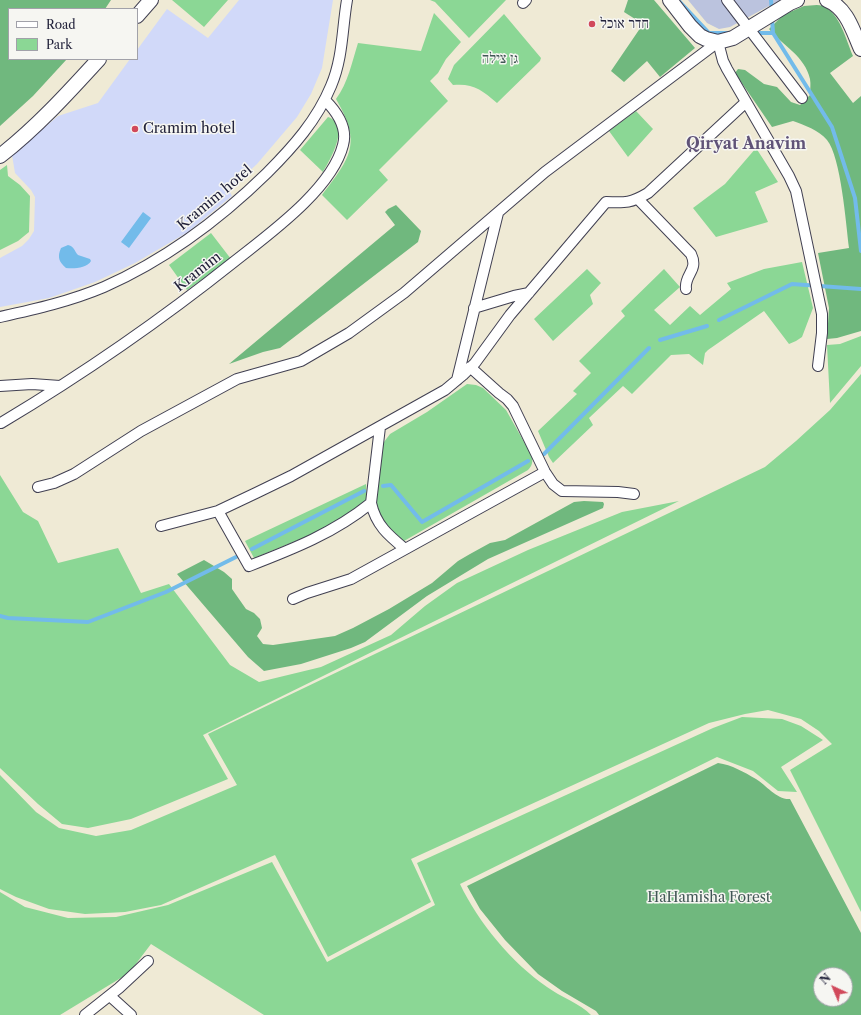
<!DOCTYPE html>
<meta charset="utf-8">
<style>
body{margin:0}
#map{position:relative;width:861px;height:1015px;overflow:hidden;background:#efead5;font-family:"Libre Caslon Text",serif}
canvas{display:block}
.legend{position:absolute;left:8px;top:8px;width:130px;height:52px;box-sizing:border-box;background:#f6f6f2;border:1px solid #a1a1a9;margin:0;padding:5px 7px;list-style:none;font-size:12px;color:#22223b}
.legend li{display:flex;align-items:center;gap:8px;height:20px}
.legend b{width:20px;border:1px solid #a1a1a9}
.north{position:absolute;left:813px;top:967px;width:40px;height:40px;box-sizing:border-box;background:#f6f6f2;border:1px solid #a1a1a9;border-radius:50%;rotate:316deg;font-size:11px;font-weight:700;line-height:16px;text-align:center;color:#22223b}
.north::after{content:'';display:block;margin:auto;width:14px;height:18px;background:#d1495b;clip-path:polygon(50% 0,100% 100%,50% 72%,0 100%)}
</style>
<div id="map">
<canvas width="861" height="1015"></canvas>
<ul class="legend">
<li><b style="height:5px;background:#fff"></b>Road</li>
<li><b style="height:11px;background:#8bd795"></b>Park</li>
</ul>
<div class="north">N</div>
</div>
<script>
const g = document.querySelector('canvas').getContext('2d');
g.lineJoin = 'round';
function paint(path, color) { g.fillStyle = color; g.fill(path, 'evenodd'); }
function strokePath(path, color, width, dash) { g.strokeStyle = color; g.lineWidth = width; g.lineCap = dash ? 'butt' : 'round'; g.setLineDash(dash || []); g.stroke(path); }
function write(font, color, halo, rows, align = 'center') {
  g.font = font + ' "Libre Caslon Text","Frank Ruhl Libre",serif'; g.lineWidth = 3; g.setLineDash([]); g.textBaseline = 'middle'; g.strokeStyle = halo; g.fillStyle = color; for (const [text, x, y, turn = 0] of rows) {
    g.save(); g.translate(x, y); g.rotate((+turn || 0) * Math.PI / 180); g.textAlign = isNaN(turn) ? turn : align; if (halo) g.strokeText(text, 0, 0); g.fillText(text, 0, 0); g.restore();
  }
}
const built = new Path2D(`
 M 239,0 L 333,0 L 322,68 L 311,94 L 297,117 L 257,164 L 229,190 L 232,196 L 188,232 L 135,263 L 95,282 L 49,298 L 0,307 L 0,258 L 22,246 L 29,239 L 34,231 L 35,197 L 31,190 L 15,173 L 12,155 L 58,116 L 98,103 L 130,59 L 137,59 L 137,50 L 167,9 L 208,38 Z`);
const industrial = new Path2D(`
 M 688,0 L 780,0 L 730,27 L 719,29 L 707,23 Z`);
const green = new Path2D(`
 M 172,0 L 228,0 L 204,27 Z
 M 430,0 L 506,0 L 469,38 L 435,2 Z
 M 434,13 L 461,42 L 446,59 L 438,73 L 430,81 L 448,101 L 379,170 L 388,180 L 347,220 L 322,195 C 351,157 362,144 336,99 C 348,83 352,62 358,43 L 421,51 Z
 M 504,14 L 541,58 L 540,61 L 497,103 C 482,90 473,83 453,85 L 448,79 L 454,65 Z
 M 636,111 L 653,129 L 628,157 L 609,131 Z
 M 328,117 C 351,125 330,160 323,172 L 300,150 Z
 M 756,148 L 778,182 L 755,192 L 768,222 L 716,237 L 693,208 L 725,184 Z
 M 7,165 L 8,176 L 20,185 L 30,196 L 29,232 L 18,241 L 0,250 L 0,170 Z
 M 211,233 L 231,259 L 187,290 L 169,265 Z
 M 802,262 L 813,308 L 802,337 L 796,341 L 789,344 L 764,311 L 708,350 L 705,353 L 703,365 L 689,354 L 671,355 L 632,394 L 623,386 L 589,418 L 593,425 L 553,463 L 549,457 L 538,431 L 577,394 L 573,391 L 591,373 L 579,361 L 625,316 L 621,311 L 664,269 L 680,287 L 654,310 L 670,325 L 690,306 L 700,315 L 731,289 L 727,283 L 764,269 Z
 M 587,269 L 601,283 L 590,295 L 593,304 L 553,341 L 534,319 Z
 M 861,336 L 861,366 L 830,403 L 827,345 L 840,344 Z
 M 861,374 L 861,912 L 790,770 L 832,744 L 819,731 L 801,719 L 768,710 L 745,714 L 709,723 L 411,859 L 431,902 L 328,957 L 275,855 L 161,905 L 125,912 L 85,914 L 49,909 L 16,897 L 0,889 L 0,775 L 36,812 L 59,828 L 96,836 L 131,830 L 237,785 L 208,734 L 765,467 L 796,441 L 830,410 Z
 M 467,384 L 476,385 L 483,388 L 506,410 L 532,456 C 533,462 532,466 528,470 L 404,541 L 392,532 L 378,515 L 376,502 L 380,453 L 384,442 L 390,434 L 427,412 Z
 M 0,475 L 23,512 L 38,521 L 58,563 L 118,548 L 141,593 L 169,584 L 230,665 L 259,682 L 321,667 L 391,635 L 425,606 L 457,583 L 528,550 L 622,512 L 679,501 L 203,735 L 228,779 L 131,819 L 88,828 L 62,824 L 38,804 L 0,768 Z
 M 366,484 L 367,500 L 350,514 L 325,529 L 254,558 L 245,541 Z
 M 742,717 L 782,719 L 801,726 L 823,740 L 781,767 L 797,792 L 778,791 L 753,771 L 717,757 L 460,884 C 478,922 512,963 547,987 C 559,996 581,1004 591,1015 L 264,1015 L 151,944 L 129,973 L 60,1015 L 0,1015 L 0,892 L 25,907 L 68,918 L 116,917 L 168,905 L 272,862 L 327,962 L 435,905 L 417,863 L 713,728 Z`);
const forest = new Path2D(`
 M 0,0 L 111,0 L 105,9 L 9,9 L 9,59 L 67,59 L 33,96 L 0,126 Z
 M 628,0 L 654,0 L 695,48 L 660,77 L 647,61 L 624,82 L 611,71 L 643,24 L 624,12 Z
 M 804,6 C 810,6 817,4 823,6 C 840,13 846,40 853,56 L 830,73 L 853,103 L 861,96 L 861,331 L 837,338 L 827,339 L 829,308 L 818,253 L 849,248 C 846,224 841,157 827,140 C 819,130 804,125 793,121 L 772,127 L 735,73 L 738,69 L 745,70 L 764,84 L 777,87 L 791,102 L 800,105 L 810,95 C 810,90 811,84 810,79 C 805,56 783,46 769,29 L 783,15 Z
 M 396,205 L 421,231 L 418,242 L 280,348 L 263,352 L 229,364 L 395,225 L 385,212 L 388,209 Z
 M 584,501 L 603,502 L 604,504 L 603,508 L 488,559 L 427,596 L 365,642 L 351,648 L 301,664 L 264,671 L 248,657 L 177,574 L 204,560 L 224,572 L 232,579 L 232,589 L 246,609 L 254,613 L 260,619 L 262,628 L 257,636 L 263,644 L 273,645 L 335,636 L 353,628 L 389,609 L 432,583 L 458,561 L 470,554 L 490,543 L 505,540 L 574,502 Z
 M 718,763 C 732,765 744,772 756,779 C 766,785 777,800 790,799 L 861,933 L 861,1015 L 599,1015 L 596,1011 L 562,991 L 538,974 L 505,940 L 480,909 L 467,886 ZM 821,975 L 845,975 L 845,999 L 821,999 Z`);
const water = new Path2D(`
 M 143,212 L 151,218 L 129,248 L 121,242 Z
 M 68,245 C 75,247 74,251 78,255 L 90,259 L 91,261 C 87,268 74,269 66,268 C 59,262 57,257 61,248 Z`);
const stream = new Path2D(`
 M 771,0 L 772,12
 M 680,2 L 709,33 L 729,33
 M 772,18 L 773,33
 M 754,33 L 773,33 L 832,127 L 855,198 L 861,251
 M 719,320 L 792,284 L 861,289
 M 660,340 L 707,326
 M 544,454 L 649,348
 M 383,486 L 391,485 L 422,522 L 528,461
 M 252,549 L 364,491
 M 0,616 L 8,618 L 88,622 L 166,592 L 236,557`);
const street = new Path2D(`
 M 727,0 L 802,98
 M 523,3 L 526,0
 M 638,199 L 691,254 C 699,271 684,274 686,289
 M 474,308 L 514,296 L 529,293
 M 0,317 C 36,309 71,301 104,287 C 165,260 220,219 267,173 C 293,147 317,120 331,86 C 343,58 342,29 347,0
 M 470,367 L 499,393 L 507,399 L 513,406 L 545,472 L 553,484 L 562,491 L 618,492 L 634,494
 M 457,380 L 498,213
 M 0,386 L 32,384 L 60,386
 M 1,423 C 83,374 161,320 235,261 C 269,234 332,189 343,145 C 348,127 337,112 325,100
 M 380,427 L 371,503 C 376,525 388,535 405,549
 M 38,487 L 54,483 L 74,474 L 141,431 L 237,379 L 301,361 L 349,333 L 404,293 L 545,172 L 718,42 L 723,61 L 727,69 L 789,176 L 796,191 L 822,314 L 822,333 L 818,366
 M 218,511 L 249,566 C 293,549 334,533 371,503
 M 161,526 L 218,511 L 256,493 L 291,476 L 445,390 L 463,375 L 475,363 L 510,315 L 606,202 C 626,203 631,203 648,193 L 746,102
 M 293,599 L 307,593 L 351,579 L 545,472
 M 110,996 L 131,1015
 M 85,1015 L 119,988 L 148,961`);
const secondary = new Path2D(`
 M 670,0 L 690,26 L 700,36 L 706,39 L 718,42 L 733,38 L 790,3 L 797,0
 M 827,0 C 847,8 853,31 861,49
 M 137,16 L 151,0
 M 0,156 C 36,128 68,93 99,59`);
const markers = [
 [592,24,4,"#d1495b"],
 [135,129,4,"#d1495b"]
];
const poiNames = [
 ["חדר אוכל",600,24],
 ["Cramim hotel",143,129]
];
const parkNames = [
 ["גן צילה",500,59],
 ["HaHamisha Forest",709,898]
];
const streetNames = [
 ["Kramim hotel",215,198,-40],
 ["Kramim",198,272,-38]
];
const quarterNames = [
 ["Qiryat Anavim",746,144]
];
paint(built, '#d1d9f9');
paint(industrial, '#bbc3de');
paint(green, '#8bd795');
paint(forest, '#70b87e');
paint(water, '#72bbea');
strokePath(stream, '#72bbea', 4);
strokePath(street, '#414052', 12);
strokePath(secondary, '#414052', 16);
strokePath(street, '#fff', 10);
strokePath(secondary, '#fff', 14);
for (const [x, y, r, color] of markers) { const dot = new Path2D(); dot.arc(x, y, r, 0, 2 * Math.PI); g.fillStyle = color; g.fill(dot); strokePath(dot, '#f6f6f2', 1.5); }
write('14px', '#22223b', '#f6f6f2', poiNames, 'left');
write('14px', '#425856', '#f6f6f2', parkNames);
write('14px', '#22223b', '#f6f6f2', streetNames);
write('bold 16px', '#605378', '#f6f6f2', quarterNames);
</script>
